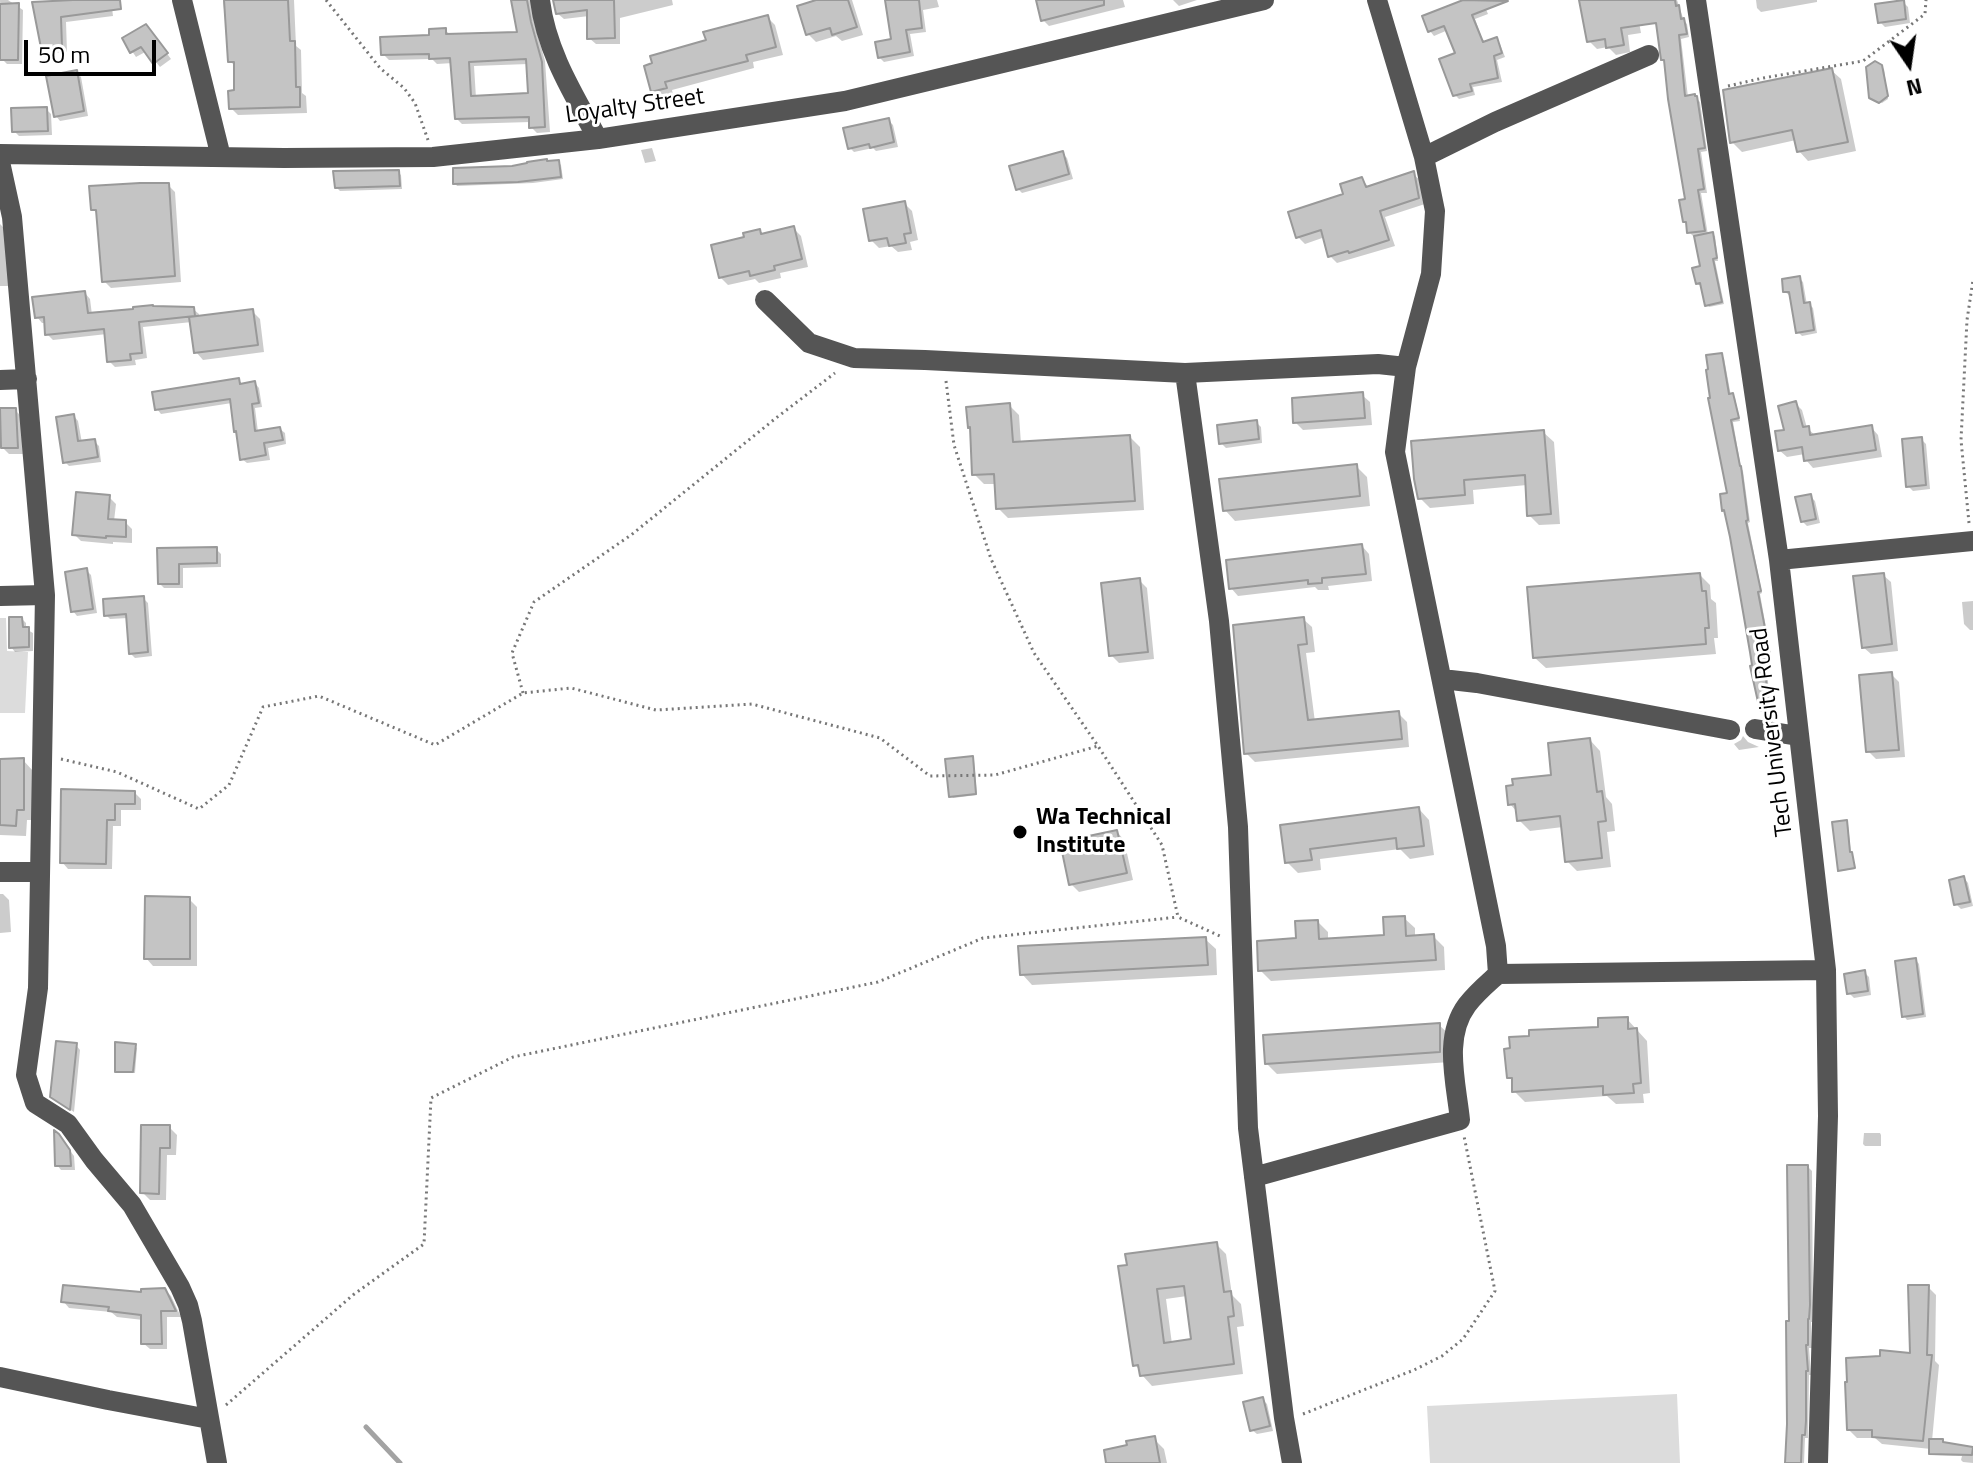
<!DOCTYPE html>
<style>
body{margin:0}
#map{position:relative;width:1973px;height:1463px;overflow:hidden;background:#fff;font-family:"Titillium Web",sans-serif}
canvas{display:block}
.north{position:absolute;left:1869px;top:24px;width:80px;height:80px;-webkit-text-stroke:6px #fff;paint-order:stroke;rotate:167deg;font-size:22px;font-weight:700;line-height:32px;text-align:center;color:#000}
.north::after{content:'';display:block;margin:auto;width:28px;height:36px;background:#000;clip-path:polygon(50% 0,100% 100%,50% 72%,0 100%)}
.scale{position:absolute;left:24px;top:40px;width:132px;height:36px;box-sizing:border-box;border:4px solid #000;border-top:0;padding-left:10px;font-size:24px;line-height:28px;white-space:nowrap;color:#000;-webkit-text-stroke:6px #fff;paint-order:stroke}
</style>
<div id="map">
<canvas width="1973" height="1463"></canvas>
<div class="north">N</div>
<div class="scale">50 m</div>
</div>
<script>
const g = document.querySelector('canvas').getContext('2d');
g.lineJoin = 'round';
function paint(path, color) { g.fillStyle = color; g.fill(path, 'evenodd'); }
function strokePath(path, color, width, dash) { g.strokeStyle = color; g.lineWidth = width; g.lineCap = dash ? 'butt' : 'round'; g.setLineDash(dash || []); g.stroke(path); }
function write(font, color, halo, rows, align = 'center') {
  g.font = font + ' "Titillium Web",sans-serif'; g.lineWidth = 6; g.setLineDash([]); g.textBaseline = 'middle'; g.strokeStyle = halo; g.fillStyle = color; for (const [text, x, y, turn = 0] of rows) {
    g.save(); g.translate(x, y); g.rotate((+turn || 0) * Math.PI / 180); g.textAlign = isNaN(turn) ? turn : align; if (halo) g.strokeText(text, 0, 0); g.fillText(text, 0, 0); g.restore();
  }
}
const green = new Path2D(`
 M 0,618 L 6,618 L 7,651 L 28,652 L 25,713 L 0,713 Z
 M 1677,1394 L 1680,1463 L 1430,1463 L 1427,1406 Z`);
const shadow = new Path2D(`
 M 0,0 L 8,0 L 23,10 L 22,64 L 7,64 L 2,59 Z
 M 75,0 L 111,0 L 113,16 L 66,22 L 67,52 L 49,53 L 42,47 L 34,4 Z
 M 223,0 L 294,0 L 296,46 L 301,50 L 302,93 L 306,96 L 307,113 L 238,115 L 231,108 L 237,92 L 236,67 L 230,61 L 227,13 L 224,10 Z
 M 513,0 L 535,0 L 532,9 L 536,29 L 545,61 L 550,132 L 537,133 L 531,127 L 531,122 L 462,124 L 456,118 L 453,63 L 437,64 L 432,59 L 389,60 L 383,54 L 445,30 L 452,36 L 519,33 ZM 528,64 L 530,95 L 476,98 L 474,66 Z
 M 554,0 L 672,0 L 673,5 L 620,18 L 620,44 L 596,44 L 589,38 L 589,16 L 564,19 L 557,13 Z
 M 823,0 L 852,0 L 863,35 L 842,41 L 836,36 L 816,42 L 808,34 Z
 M 887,0 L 937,0 L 939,7 L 923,10 L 926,32 L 910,34 L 914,56 L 884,62 L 879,57 L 894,40 Z
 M 1049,0 L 1123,0 L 1125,7 L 1049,26 L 1043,20 Z
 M 1173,0 L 1197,0 L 1179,6 Z
 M 1469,0 L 1482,0 L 1488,14 L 1475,19 L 1484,44 L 1496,39 L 1500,44 L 1505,57 L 1497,60 L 1502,82 L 1473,87 L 1475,95 L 1459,99 L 1455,95 L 1457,54 L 1448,30 L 1434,36 L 1430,31 L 1425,17 Z
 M 1581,0 L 1635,0 L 1641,33 L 1628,35 L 1630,52 L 1616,55 L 1608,47 L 1597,49 L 1589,41 Z
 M 1657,0 L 1677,0 L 1684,21 L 1687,24 L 1689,37 L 1681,39 L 1688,97 L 1694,96 L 1700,102 L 1707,151 L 1701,152 L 1707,193 L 1701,193 L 1708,235 L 1712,234 L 1715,236 L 1718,261 L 1715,261 L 1724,304 L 1709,307 L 1707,304 L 1702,285 L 1698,283 L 1702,268 L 1696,235 L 1693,236 L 1689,232 L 1688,225 L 1685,221 L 1687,201 Z
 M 1756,0 L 1817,0 L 1817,2 L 1761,12 L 1757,8 Z
 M 1903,2 L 1908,7 L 1910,23 L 1885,27 L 1880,22 Z
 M 767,17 L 775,25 L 783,55 L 753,62 L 754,68 L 672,90 L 673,95 L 661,99 L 653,91 L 708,41 Z
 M 151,32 L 171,59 L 160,67 L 147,51 L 136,57 L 124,39 Z
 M 1881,67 L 1884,69 L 1888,99 L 1882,103 L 1873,99 Z
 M 1831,70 L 1841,79 L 1856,151 L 1808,161 L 1799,151 L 1796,140 L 1742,152 L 1732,142 Z
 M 76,73 L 81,77 L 88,116 L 60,121 L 56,116 Z
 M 46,109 L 51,114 L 52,135 L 19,136 L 14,131 Z
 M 889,121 L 893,125 L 898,147 L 876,151 L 873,148 L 854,152 L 850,148 Z
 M 652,148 L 656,161 L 645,163 L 641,150 Z
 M 1062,153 L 1067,158 L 1073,179 L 1022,193 L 1018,189 Z
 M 558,162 L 561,165 L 563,179 L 533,183 L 457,186 L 455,183 Z
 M 398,172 L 401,175 L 402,189 L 340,191 L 337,188 Z
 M 1413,174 L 1420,180 L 1425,204 L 1385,217 L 1395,246 L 1337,263 L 1330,256 L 1325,237 L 1305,244 L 1298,237 L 1346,195 L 1362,179 L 1369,188 Z
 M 168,185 L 175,192 L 181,282 L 111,288 L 104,281 L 98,215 L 93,209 Z
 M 904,203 L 912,211 L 918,240 L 910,242 L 912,250 L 898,252 L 891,246 L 879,248 L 871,240 Z
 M 0,224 L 6,230 L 11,286 L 0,286 Z
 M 793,228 L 801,236 L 808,267 L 780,273 L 781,278 L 759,283 L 755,279 L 728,285 L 720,277 L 746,239 L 759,231 L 764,235 Z
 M 1800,279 L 1803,282 L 1807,305 L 1809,304 L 1813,308 L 1817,333 L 1802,336 L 1798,332 L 1792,295 L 1789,295 L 1785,292 Z
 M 85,293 L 90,299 L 92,315 L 193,309 L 199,314 L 199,318 L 252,311 L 260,319 L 264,352 L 203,360 L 196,352 L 192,322 L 143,327 L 147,358 L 135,360 L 136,365 L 115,367 L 109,361 L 107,334 L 53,340 L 47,334 L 46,323 L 42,323 L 37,317 Z
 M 1721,355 L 1724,358 L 1731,396 L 1735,398 L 1740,421 L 1733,422 L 1741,468 L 1743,471 L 1750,522 L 1748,523 L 1762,593 L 1760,594 L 1772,661 L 1766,662 L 1771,711 L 1765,712 L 1762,710 L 1729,495 Z
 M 238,381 L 243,385 L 255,383 L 259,388 L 262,407 L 255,408 L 258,432 L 280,429 L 285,433 L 286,444 L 268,448 L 270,460 L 247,463 L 242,459 L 238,433 L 236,431 L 232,403 L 161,414 L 157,409 Z
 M 1362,395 L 1370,402 L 1372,425 L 1303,430 L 1295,422 Z
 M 1795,403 L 1802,410 L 1807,428 L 1816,436 L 1871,427 L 1878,435 L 1882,457 L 1813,468 L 1806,460 L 1805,454 L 1787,457 L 1779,450 Z
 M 1009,405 L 1019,415 L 1021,444 L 1130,437 L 1140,447 L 1144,510 L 1008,518 L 998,508 L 997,484 L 984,484 L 974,474 Z
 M 0,410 L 15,410 L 21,416 L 23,454 L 9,454 L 3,448 L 3,433 L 0,433 Z
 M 74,416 L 78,421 L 82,443 L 94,441 L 99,446 L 101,462 L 69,466 L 65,462 Z
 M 1256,422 L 1261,427 L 1262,443 L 1226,448 L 1221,443 Z
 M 1543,432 L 1554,442 L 1560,524 L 1539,525 L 1529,515 L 1527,485 L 1473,490 L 1474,504 L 1430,508 L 1420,498 Z
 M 1921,439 L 1926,444 L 1930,489 L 1913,491 L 1908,486 Z
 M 1356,466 L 1367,477 L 1370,506 L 1235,521 L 1225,510 Z
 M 1810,496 L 1815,501 L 1820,523 L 1807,526 L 1802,521 Z
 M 109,497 L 116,504 L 114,521 L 125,522 L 132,529 L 132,543 L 113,542 L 113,544 L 81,541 L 74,534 Z
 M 1362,546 L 1369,554 L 1372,581 L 1328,586 L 1329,590 L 1318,590 L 1315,587 L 1238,596 L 1231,588 Z
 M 216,549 L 221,554 L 221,567 L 183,568 L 183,588 L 164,588 L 160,584 L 159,550 Z
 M 87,571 L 91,575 L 97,613 L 77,616 L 73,611 Z
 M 1700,575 L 1710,585 L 1711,599 L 1716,603 L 1718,638 L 1714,638 L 1716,654 L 1546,668 L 1535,658 Z
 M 1883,575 L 1891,582 L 1898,651 L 1871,654 L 1863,647 Z
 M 1139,580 L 1147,588 L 1154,659 L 1119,663 L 1111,655 Z
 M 143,598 L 148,603 L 152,656 L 135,658 L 130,653 L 128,618 L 110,619 L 106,615 Z
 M 1973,601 L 1973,630 L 1970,630 L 1964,624 L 1962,602 Z
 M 22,619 L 26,623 L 26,629 L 33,633 L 33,651 L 15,652 L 11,647 Z
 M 1303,619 L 1312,627 L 1315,652 L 1306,653 L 1315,722 L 1398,713 L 1407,722 L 1409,747 L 1255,762 L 1246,753 Z
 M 1891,674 L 1899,682 L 1905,757 L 1876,759 L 1868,751 Z
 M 1743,736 L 1748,742 L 1759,747 L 1739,750 L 1734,744 L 1741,740 Z
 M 1590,740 L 1600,751 L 1606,797 L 1612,804 L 1615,831 L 1607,832 L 1611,867 L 1577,871 L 1567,861 L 1563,827 L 1530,831 L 1519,820 L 1518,813 L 1510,804 L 1554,776 Z
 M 973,758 L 974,760 L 977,795 L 953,798 L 951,796 Z
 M 23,760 L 33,771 L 34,820 L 27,820 L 26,836 L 0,835 L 0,761 Z
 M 63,791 L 135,793 L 141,799 L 141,810 L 121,810 L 121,826 L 113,826 L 112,869 L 68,869 L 62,862 Z
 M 1419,809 L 1429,820 L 1434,855 L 1410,859 L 1400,849 L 1320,859 L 1321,870 L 1298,873 L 1287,862 L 1283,827 Z
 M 1846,823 L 1848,824 L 1851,854 L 1855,869 L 1841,871 L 1839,870 Z
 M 1117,832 L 1124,840 L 1133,880 L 1079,892 L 1071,884 Z
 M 1964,878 L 1968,883 L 1973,906 L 1961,909 L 1956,904 Z
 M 0,894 L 3,894 L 9,900 L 11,932 L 0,933 Z
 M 189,899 L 197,907 L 197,966 L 153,966 L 146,958 Z
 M 1404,918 L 1415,928 L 1415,937 L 1433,936 L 1444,947 L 1445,970 L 1271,981 L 1260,970 L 1298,940 L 1318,922 L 1328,932 L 1328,941 L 1386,937 Z
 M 1205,939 L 1216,949 L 1217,975 L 1032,985 L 1022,974 Z
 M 1916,960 L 1919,964 L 1926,1017 L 1907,1020 L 1904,1016 Z
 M 1864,972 L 1869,977 L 1871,995 L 1854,998 L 1849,993 Z
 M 1627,1019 L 1647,1041 L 1650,1093 L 1643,1094 L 1644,1103 L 1616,1104 L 1607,1096 L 1525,1102 L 1514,1091 L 1514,1083 L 1509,1077 L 1600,1029 Z
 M 1439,1025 L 1450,1035 L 1450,1062 L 1277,1074 L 1267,1064 Z
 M 76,1045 L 80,1050 L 74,1112 L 58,1102 Z
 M 135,1046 L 137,1048 L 135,1073 L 119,1073 L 117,1071 Z
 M 143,1127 L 169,1127 L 177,1135 L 176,1155 L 167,1155 L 166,1200 L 150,1200 L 142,1192 Z
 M 1864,1133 L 1880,1133 L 1881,1135 L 1881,1146 L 1865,1146 L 1863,1144 Z
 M 63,1141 L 74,1156 L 75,1170 L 61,1170 L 57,1165 Z
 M 1808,1167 L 1812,1171 L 1813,1310 L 1812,1322 L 1811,1322 L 1812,1348 L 1809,1348 L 1811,1375 L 1809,1375 L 1808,1438 L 1805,1438 L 1804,1463 L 1787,1463 L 1791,1323 Z
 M 1216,1244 L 1226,1254 L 1232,1295 L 1241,1304 L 1244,1326 L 1237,1327 L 1243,1374 L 1152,1386 L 1142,1375 L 1141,1371 L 1135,1365 L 1120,1268 ZM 1187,1296 L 1193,1341 L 1172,1344 L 1166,1299 Z
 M 1928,1287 L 1936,1295 L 1935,1361 L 1939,1365 L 1932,1441 L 1942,1441 L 1944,1444 L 1973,1449 L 1973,1463 L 1963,1462 L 1961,1460 L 1962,1456 L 1933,1455 L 1931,1449 L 1882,1444 L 1875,1438 L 1857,1438 L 1848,1429 L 1912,1355 Z
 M 165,1290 L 171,1296 L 181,1317 L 167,1317 L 167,1349 L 150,1349 L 143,1343 L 143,1320 L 117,1317 L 111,1312 L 69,1308 L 63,1301 L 143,1294 Z
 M 1262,1399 L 1267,1404 L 1273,1431 L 1257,1434 L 1252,1430 Z
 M 1154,1439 L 1164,1449 L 1167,1463 L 1108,1463 Z`);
const stream = new Path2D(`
 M 366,1427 L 400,1463`);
const building = new Path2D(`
 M 73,0 L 120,0 L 121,9 L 61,17 L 62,47 L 41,48 L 32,2 Z
 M 224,0 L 288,0 L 290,41 L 295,41 L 296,87 L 300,87 L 300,107 L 229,109 L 228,91 L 234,90 L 234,62 L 228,62 Z
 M 511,0 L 527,0 L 531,22 L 542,62 L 545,127 L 529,128 L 529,117 L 455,119 L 450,58 L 429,59 L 429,54 L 381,55 L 380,37 L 429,35 L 429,29 L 446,28 L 446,34 L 517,32 ZM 526,59 L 528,93 L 471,96 L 469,62 Z
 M 553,0 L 614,0 L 615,38 L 587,39 L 587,10 L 556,14 Z
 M 816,0 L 848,0 L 857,27 L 832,35 L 830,28 L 806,35 L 797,6 Z
 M 885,0 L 919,0 L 922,28 L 906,30 L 910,52 L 878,58 L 875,42 L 891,39 Z
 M 1036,0 L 1104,0 L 1104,5 L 1041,21 Z
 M 1463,0 L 1508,1 L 1472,15 L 1483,42 L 1497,37 L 1502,53 L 1494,56 L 1498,78 L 1470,84 L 1472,91 L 1453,96 L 1439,59 L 1455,53 L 1444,26 L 1428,32 L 1422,16 Z
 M 1579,0 L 1675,0 L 1676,6 L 1679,5 L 1681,19 L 1684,18 L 1687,34 L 1679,35 L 1685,96 L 1695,94 L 1695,96 L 1697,96 L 1705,148 L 1698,149 L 1704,189 L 1698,190 L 1705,231 L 1687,233 L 1686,222 L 1683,222 L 1679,200 L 1685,199 L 1668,99 L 1664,60 L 1661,60 L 1656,23 L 1621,28 L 1624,45 L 1606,48 L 1605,39 L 1587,42 Z
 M 1904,0 L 1906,19 L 1878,23 L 1875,4 Z
 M 19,3 L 18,60 L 0,60 L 0,4 Z
 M 768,15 L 776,47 L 746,55 L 748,61 L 665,82 L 667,88 L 651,92 L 644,66 L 652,63 L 650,56 L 706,40 L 703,32 Z
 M 146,24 L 168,53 L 153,64 L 141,47 L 130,53 L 122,38 Z
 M 1875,61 L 1882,65 L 1888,96 L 1879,103 L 1869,98 L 1866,67 Z
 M 1832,68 L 1848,142 L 1797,152 L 1792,130 L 1730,143 L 1723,90 Z
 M 77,70 L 84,111 L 54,117 L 46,76 Z
 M 47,107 L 48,131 L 12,132 L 11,108 Z
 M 889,118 L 894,142 L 870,148 L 869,144 L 848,149 L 843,128 Z
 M 1063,151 L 1069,174 L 1016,190 L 1009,166 Z
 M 547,159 L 547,161 L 559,160 L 561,177 L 518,182 L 453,184 L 453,168 L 512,166 L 527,163 L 527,162 Z
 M 399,170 L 400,186 L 335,188 L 333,171 Z
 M 1414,171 L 1419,198 L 1380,211 L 1389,240 L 1349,253 L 1348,251 L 1328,257 L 1321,230 L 1296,238 L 1288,212 L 1343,194 L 1340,184 L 1362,177 L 1366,187 Z
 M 140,183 L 169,183 L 175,276 L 102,282 L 96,210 L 91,210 L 89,186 Z
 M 905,201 L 911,233 L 904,234 L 906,243 L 889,246 L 887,238 L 869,241 L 863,209 Z
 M 794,226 L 802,259 L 774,266 L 775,270 L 750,276 L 749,271 L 719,278 L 711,245 L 744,237 L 743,233 L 760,229 L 761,234 Z
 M 1713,232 L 1717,258 L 1713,259 L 1722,302 L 1705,306 L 1700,283 L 1696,284 L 1692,268 L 1700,266 L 1694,236 Z
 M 1800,276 L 1804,303 L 1810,302 L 1814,330 L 1796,333 L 1789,292 L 1783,292 L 1782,279 Z
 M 85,291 L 88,313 L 133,309 L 133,307 L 153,305 L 153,306 L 194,307 L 195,316 L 139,322 L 142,353 L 130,354 L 131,360 L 107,362 L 104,329 L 45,335 L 44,317 L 35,318 L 32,297 Z
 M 253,309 L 258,345 L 194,353 L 189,317 Z
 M 1722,353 L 1729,394 L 1733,393 L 1739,418 L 1731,420 L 1740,466 L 1741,466 L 1748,520 L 1746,521 L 1761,591 L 1758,592 L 1771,659 L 1764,659 L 1769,709 L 1760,711 L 1750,666 L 1752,665 L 1750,652 L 1730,537 L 1724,510 L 1722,511 L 1720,494 L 1727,493 L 1708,398 L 1710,398 L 1706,370 L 1708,369 L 1706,355 Z
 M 239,378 L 240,384 L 255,381 L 259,403 L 252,404 L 255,431 L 280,427 L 283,440 L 264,443 L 266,455 L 240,460 L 236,431 L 234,432 L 230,399 L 155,410 L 152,392 Z
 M 1363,392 L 1365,418 L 1293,423 L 1292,398 Z
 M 1796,401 L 1803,427 L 1809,426 L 1810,435 L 1872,425 L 1876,450 L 1804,461 L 1802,447 L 1778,451 L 1775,431 L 1784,430 L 1778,406 Z
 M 1010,403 L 1013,442 L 1130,435 L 1135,501 L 996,509 L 994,474 L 972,475 L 970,427 L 968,428 L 966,407 Z
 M 0,408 L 16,408 L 18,448 L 1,448 Z
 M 74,414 L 78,441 L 95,439 L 98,457 L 63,463 L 56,417 Z
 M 1257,420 L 1259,439 L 1219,444 L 1217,425 Z
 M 1544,430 L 1551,514 L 1527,516 L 1525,475 L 1464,480 L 1465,495 L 1418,499 L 1414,479 L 1411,441 Z
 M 1922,437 L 1926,485 L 1906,487 L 1902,439 Z
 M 1357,464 L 1360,496 L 1223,511 L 1219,479 Z
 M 76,492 L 110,495 L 108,519 L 126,520 L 126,537 L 106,536 L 106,538 L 72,535 Z
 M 1811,494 L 1816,519 L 1801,522 L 1795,497 Z
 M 1362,544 L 1366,574 L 1322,578 L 1322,583 L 1308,584 L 1308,580 L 1229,589 L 1226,560 Z
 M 217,547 L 217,563 L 179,564 L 179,584 L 158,584 L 157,548 Z
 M 87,568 L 93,609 L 71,612 L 65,572 Z
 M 1700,573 L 1702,591 L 1706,591 L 1709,628 L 1705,628 L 1706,644 L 1533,658 L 1527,587 Z
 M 1884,573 L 1892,644 L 1862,648 L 1853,576 Z
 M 1140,578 L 1148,652 L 1109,656 L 1101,583 Z
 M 144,596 L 148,652 L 129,654 L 126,614 L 104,616 L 103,599 Z
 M 9,617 L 22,617 L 23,627 L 29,627 L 29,647 L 9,648 Z
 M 1304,617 L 1307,644 L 1298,645 L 1308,720 L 1399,711 L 1402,739 L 1244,754 L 1233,625 Z
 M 1892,672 L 1899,750 L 1866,752 L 1859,675 Z
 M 1590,738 L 1597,792 L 1602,791 L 1606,821 L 1598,822 L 1602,858 L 1565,862 L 1560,816 L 1517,821 L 1515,804 L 1508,805 L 1506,786 L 1513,785 L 1512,779 L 1551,775 L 1548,743 Z
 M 973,756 L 976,794 L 949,797 L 945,759 Z
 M 24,758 L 24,810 L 17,810 L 16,826 L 0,825 L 0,759 Z
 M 61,789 L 135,791 L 135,804 L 115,804 L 115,820 L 107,820 L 106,864 L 60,863 Z
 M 1419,807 L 1424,846 L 1397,849 L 1396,838 L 1310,849 L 1312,860 L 1285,863 L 1280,825 Z
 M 1847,820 L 1850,852 L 1852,852 L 1855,868 L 1838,871 L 1832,822 Z
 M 1117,830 L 1127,873 L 1069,885 L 1060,842 Z
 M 1964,876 L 1970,902 L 1954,905 L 1949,880 Z
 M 145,896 L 190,897 L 190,959 L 144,959 Z
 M 1405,916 L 1406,936 L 1434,934 L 1436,960 L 1258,971 L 1257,941 L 1296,938 L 1295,921 L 1318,920 L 1319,939 L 1384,935 L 1383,917 Z
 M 1206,937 L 1208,965 L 1020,975 L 1018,946 Z
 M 1916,958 L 1923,1014 L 1902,1017 L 1895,961 Z
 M 1865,970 L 1868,991 L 1847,994 L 1844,974 Z
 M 1628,1017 L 1628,1029 L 1637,1028 L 1641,1083 L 1633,1084 L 1634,1093 L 1603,1095 L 1603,1086 L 1512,1092 L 1512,1078 L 1507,1078 L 1504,1049 L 1510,1048 L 1509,1037 L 1529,1036 L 1529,1030 L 1598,1027 L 1598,1018 Z
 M 1440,1023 L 1440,1052 L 1265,1064 L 1263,1035 Z
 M 56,1041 L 77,1043 L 70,1110 L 50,1097 Z
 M 115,1042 L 136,1044 L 133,1072 L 115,1072 Z
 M 141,1125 L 170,1125 L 170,1148 L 160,1148 L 159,1194 L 140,1193 Z
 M 54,1130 L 59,1134 L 70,1150 L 71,1166 L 55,1166 Z
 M 1787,1165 L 1808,1165 L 1810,1305 L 1809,1319 L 1808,1319 L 1808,1345 L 1806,1345 L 1808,1371 L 1806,1371 L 1806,1421 L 1805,1435 L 1802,1435 L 1801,1463 L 1785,1463 L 1787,1424 L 1786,1321 L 1789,1321 Z
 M 1217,1242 L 1224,1292 L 1231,1291 L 1234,1316 L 1228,1317 L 1234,1364 L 1140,1376 L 1138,1365 L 1133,1366 L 1118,1266 L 1127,1265 L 1125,1254 ZM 1184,1286 L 1191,1339 L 1164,1343 L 1157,1289 Z
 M 63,1285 L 141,1292 L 141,1289 L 165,1288 L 176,1311 L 161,1311 L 162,1344 L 141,1344 L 141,1315 L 108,1311 L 109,1307 L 61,1302 Z
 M 1908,1285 L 1929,1285 L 1927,1355 L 1932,1355 L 1923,1441 L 1872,1437 L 1872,1430 L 1847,1430 L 1845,1382 L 1847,1382 L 1846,1358 L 1880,1356 L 1880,1350 L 1910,1353 Z
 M 1263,1397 L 1270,1426 L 1250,1431 L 1243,1402 Z
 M 1155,1436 L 1160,1463 L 1106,1463 L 1104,1450 L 1127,1445 L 1126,1441 Z
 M 1929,1439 L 1943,1439 L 1943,1442 L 1973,1447 L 1972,1455 L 1929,1454 Z`);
const path = new Path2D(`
 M 326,0 L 380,68 L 404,88 L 415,103 L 428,140
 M 1728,86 L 1763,78 L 1863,61 L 1925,14 L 1926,0
 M 946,381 L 954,445 L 991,559 L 1034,653 L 1098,746 L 1162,845 L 1178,917 L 1222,937
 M 1969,523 L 1961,440 L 1967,320 L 1973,280
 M 523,693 L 512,653 L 534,602 L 631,535 L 776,418 L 835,373
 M 61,759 L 117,772 L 199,809 L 229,785 L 263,707 L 319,696 L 435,745 L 523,693 L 571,688 L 656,710 L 752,704 L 880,738 L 930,776 L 995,775 L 1098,746
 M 226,1405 L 353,1295 L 424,1244 L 431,1098 L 513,1057 L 878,982 L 983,938 L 1178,917
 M 1303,1414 L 1414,1370 L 1442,1356 L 1463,1339 L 1495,1291 L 1464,1136`);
const minor = new Path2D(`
 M 182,0 L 221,157
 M 540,0 C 546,51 574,95 598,139
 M 1377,0 L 1424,157 L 1435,211 L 1431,274 L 1406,367 L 1395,452 L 1496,946 L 1498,974
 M 1696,0 L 1779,560 L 1826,970 L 1828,1116 L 1818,1463
 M 0,154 L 284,158 L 433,157 L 598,139 L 845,101 L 1264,0
 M 1424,157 L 1495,122 L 1649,55
 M 0,162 L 12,217 L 45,595 L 38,988 L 26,1075 L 35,1103 L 68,1124 L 94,1160 L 132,1205 L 180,1287 L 188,1305 L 192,1321 L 217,1463
 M 765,300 L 809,343 L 854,358 L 925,360 L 1185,373
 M 0,380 L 27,379
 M 1779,560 L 1973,541
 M 0,596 L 45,595
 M 1442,679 L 1477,683 L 1730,730
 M 1755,729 L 1798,736
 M 0,872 L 40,872
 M 1254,1177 L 1460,1120 C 1456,1082 1443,1037 1467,1005 C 1476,993 1487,984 1498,974 L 1826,970
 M 0,1377 L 108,1400 L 209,1419
 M 1292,1463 L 1284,1418 L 1248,1128 L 1238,827 L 1219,621 L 1185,373 L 1378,364 L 1406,367`);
const markers = [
 [1020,832,8,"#000"]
];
const streetNames = [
 ["Loyalty Street",635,107,-8],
 ["Tech University Road",1773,732,-97]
];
const poiNames = [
 ["Wa Technical",1036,818],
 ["Institute",1036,846]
];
paint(green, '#dcdcdc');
paint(shadow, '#0003');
strokePath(stream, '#a3a3a3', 5);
paint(building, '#c4c4c4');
strokePath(building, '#999', 2);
strokePath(path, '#777', 3, [2, 4]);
strokePath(minor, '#555', 20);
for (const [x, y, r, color] of markers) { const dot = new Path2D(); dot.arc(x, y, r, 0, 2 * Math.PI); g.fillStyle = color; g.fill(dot); strokePath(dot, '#fff', 3); }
write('24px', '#000', '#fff', streetNames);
write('bold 24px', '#000', '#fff', poiNames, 'left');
</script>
